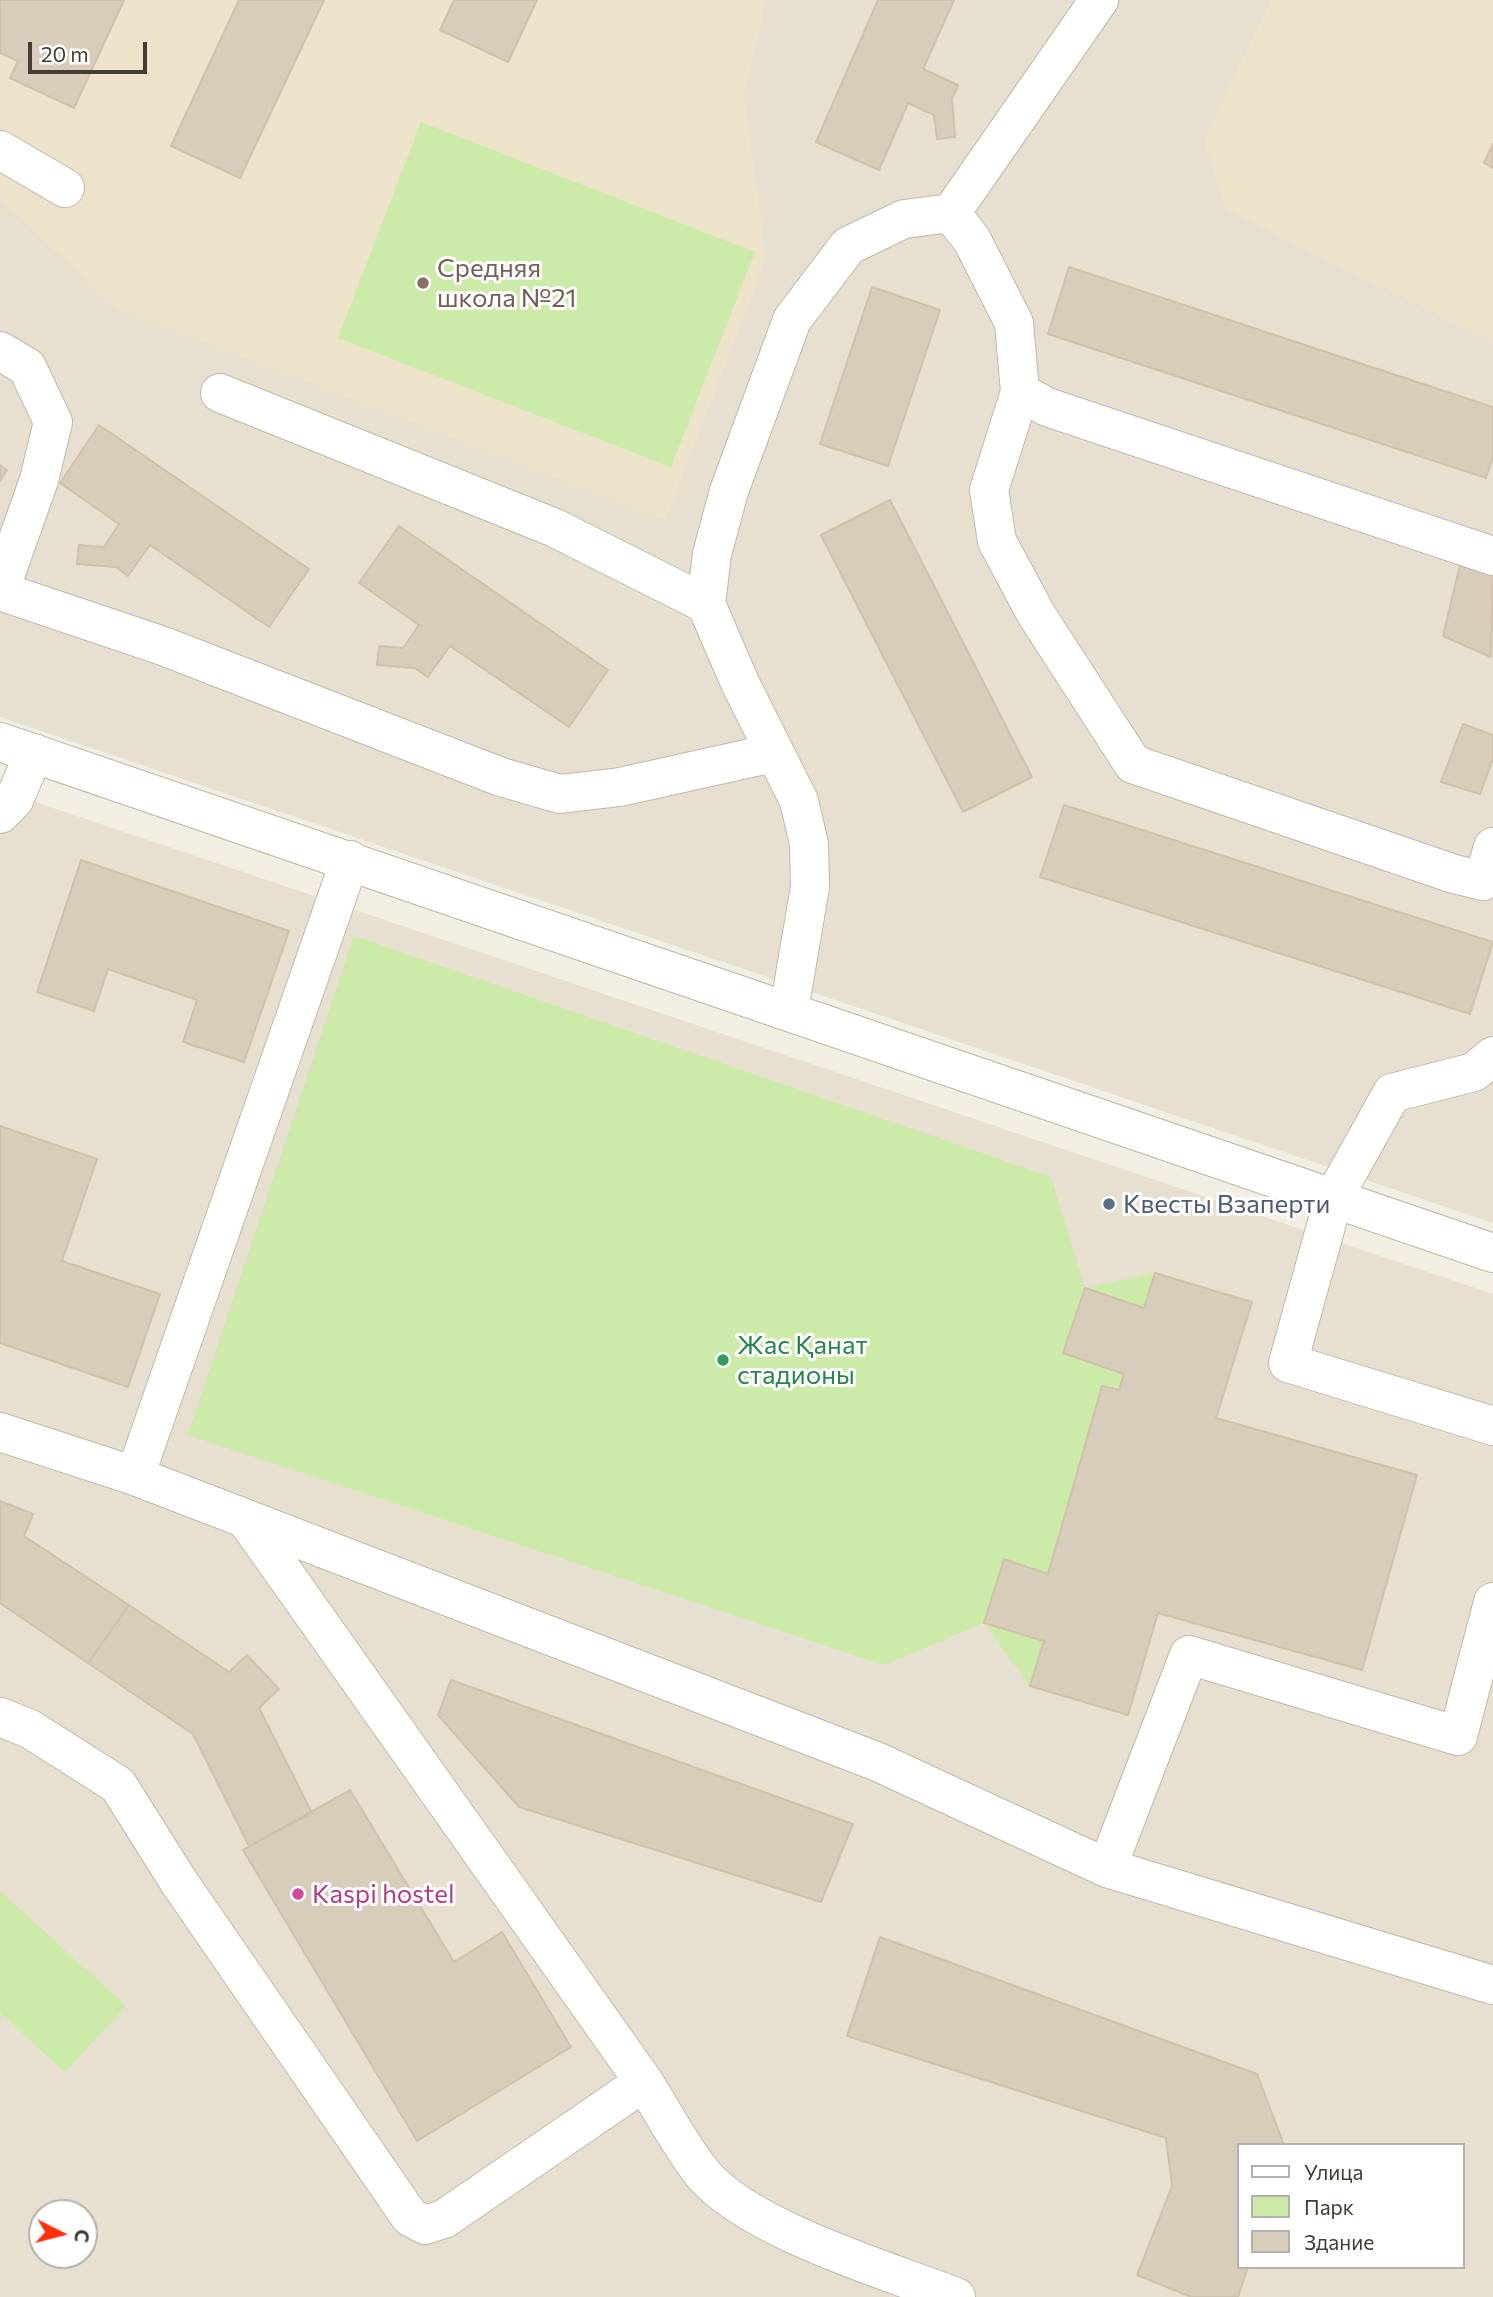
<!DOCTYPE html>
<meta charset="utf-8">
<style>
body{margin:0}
#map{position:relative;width:1493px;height:2297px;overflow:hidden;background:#f3eee3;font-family:Commissioner,sans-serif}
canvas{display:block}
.legend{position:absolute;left:1237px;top:2143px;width:228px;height:126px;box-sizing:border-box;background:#fff;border:2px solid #b4b1ad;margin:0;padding:9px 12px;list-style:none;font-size:21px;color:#443d33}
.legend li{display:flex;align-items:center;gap:14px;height:35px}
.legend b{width:35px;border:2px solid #b4b1ad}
.north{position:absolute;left:28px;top:2199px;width:70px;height:70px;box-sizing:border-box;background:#fff;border:2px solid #b4b1ad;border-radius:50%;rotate:96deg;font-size:19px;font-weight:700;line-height:28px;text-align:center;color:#443d33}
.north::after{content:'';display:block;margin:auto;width:24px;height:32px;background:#ff310d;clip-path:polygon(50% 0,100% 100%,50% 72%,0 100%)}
.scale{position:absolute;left:28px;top:42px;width:119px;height:32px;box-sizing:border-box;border:4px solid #443d33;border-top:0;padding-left:9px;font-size:21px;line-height:24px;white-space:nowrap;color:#443d33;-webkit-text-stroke:5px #fff;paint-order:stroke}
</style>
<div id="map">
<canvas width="1493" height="2297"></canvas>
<ul class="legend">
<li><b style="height:9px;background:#fff"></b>Улица</li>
<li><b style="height:19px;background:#cceaa8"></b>Парк</li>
<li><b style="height:19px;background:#d8ccba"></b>Здание</li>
</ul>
<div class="north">С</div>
<div class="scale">20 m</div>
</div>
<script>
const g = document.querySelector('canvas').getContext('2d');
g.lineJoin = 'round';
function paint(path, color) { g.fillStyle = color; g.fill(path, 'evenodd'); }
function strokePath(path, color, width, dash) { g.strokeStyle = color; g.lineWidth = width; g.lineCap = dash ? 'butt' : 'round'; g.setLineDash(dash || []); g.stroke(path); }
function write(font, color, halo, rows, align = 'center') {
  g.font = font + ' Commissioner,sans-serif'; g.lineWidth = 6; g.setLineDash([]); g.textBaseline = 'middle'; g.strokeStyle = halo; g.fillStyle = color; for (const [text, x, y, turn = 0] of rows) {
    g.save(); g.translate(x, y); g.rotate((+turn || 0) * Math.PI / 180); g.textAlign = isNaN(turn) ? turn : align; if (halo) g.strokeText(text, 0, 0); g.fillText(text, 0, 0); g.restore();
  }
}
const residential = new Path2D(`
 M 0,0 L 1493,0 L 1493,1223 L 0,717 Z
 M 0,790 L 1493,1294 L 1493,2297 L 0,2297 ZM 1239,2145 L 1463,2145 L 1463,2267 L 1239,2267 ZM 42,2213 L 84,2213 L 84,2255 L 42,2255 Z`);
const education = new Path2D(`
 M 0,0 L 766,0 L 744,95 L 766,259 L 665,520 L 116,308 L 0,200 Z
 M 1271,0 L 1493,0 L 1493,341 L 1226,210 L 1204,141 Z`);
const green = new Path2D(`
 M 421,122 L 755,252 L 671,467 L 338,338 Z
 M 354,936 L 1051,1177 L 1085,1288 L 1155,1273 L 1252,1302 L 1217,1418 L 1417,1475 L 1362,1670 L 1158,1613 L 1128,1715 L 1030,1686 L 984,1623 L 884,1665 L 188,1435 Z
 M 0,1891 L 126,2006 L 65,2072 L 0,2013 Z`);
const building = new Path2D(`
 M 0,0 L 124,0 L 74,108 L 10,78 L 18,61 L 0,53 Z
 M 239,0 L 324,0 L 240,178 L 171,146 Z
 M 454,0 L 537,0 L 508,62 L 440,30 Z
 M 878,0 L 954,0 L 923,69 L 958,85 L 952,99 L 955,137 L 937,139 L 934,115 L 908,103 L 879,170 L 816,142 Z
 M 1493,144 L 1493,168 L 1484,163 Z
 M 1069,267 L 1493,407 L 1493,457 L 1486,478 L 1048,334 Z
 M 872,287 L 940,310 L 888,466 L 820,444 Z
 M 99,425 L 309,569 L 269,627 L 150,545 L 128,576 L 116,567 L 77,564 L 79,545 L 104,547 L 119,524 L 60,483 Z
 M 0,465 L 7,470 L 0,481 Z
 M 890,500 L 1032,777 L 963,812 L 821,535 Z
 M 399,526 L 608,670 L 569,727 L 450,646 L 428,677 L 415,668 L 377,665 L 379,646 L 403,648 L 419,625 L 359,583 Z
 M 1460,565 L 1493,575 L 1491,657 L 1443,636 Z
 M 1463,724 L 1493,735 L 1493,759 L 1480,794 L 1441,782 Z
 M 1064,805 L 1493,942 L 1470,1014 L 1040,877 Z
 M 81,860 L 289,931 L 244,1062 L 183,1042 L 197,1000 L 108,969 L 94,1011 L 37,992 Z
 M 0,1126 L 97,1159 L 62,1261 L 160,1294 L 128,1387 L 0,1343 Z
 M 1155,1273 L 1252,1302 L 1216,1418 L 1417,1475 L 1362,1670 L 1158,1613 L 1128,1715 L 1030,1686 L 1044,1641 L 984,1623 L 1004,1559 L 1048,1574 L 1102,1386 L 1119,1390 L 1124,1374 L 1063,1353 L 1085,1288 L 1144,1308 Z
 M 0,1501 L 33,1514 L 24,1536 L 129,1605 L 88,1663 L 0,1603 Z
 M 129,1605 L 229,1672 L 247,1655 L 279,1689 L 259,1708 L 312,1813 L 249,1846 L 193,1734 L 88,1663 Z
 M 451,1680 L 853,1824 L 821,1902 L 519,1807 L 438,1715 Z
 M 350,1790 L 454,1962 L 502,1932 L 571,2047 L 417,2141 L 243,1850 Z
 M 880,1937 L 1257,2074 L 1284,2145 L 1239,2145 L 1239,2267 L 1248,2267 L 1238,2297 L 1191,2297 L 1137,2275 L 1172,2186 L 1166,2138 L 847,2036 Z`);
const minor = new Path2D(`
 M 0,150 L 65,188
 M 951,213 L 972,240 L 1014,323 L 1020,392 L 989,490 L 997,541 L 1036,614 L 1133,764 L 1454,874 L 1483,881 L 1493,847
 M 0,351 L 27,367 L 53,422 L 39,480 L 0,590
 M 1020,392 L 1047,407 L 1493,556
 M 220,393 L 555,528 L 706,604
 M 0,591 L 163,646 L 501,777 L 560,794 L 620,787 L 773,753
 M 0,742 L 1493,1253
 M 0,814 L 14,800 L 34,753
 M 350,860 L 135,1476 L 878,1762 L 1107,1868 L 1493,1985
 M 789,1010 L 810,887 L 809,844 L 799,801 L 740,683 L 706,604 L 712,554 L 729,491 L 792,320 L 848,246 L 904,219 L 951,213 L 1099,0
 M 1493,1056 L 1474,1072 L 1392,1093 L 1334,1197 L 1288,1363 L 1493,1426
 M 0,1432 L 135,1476
 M 248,1522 L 644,2082 C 663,2112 680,2145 702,2173 C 748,2229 886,2270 956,2297
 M 0,1717 L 30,1729 L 118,1785 L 179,1882 L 410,2217 L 425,2225 L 444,2219 L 644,2082
 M 1107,1868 L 1189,1655 L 1458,1736 L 1493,1602`);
const markers = [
 [423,283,7,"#8d6e63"],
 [1109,1204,7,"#5c6f8a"],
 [723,1360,7,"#2e9e5b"],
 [298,1894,7,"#d1479c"]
];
const educationNames = [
 ["Средняя",437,268],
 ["школа №21",437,298]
];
const serviceNames = [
 ["Квесты Взаперти",1123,1204]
];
const leisureNames = [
 ["Жас Қанат",737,1345],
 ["стадионы",737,1375]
];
const hotelNames = [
 ["Kaspi hostel",312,1894]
];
paint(residential, '#e7e0d0');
paint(education, '#ede3cb');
paint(green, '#cceaa8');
paint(building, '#d8ccba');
strokePath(building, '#d0c1aa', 2);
strokePath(minor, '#c1b8a8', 40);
strokePath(minor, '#fff', 38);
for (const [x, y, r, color] of markers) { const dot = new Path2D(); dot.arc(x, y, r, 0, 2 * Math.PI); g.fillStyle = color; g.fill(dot); strokePath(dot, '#fff', 2.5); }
write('26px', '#785e54', '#fff', educationNames, 'left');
write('26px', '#4e5e75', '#fff', serviceNames, 'left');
write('26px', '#27864d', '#fff', leisureNames, 'left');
write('26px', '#b23c85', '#fff', hotelNames, 'left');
</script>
